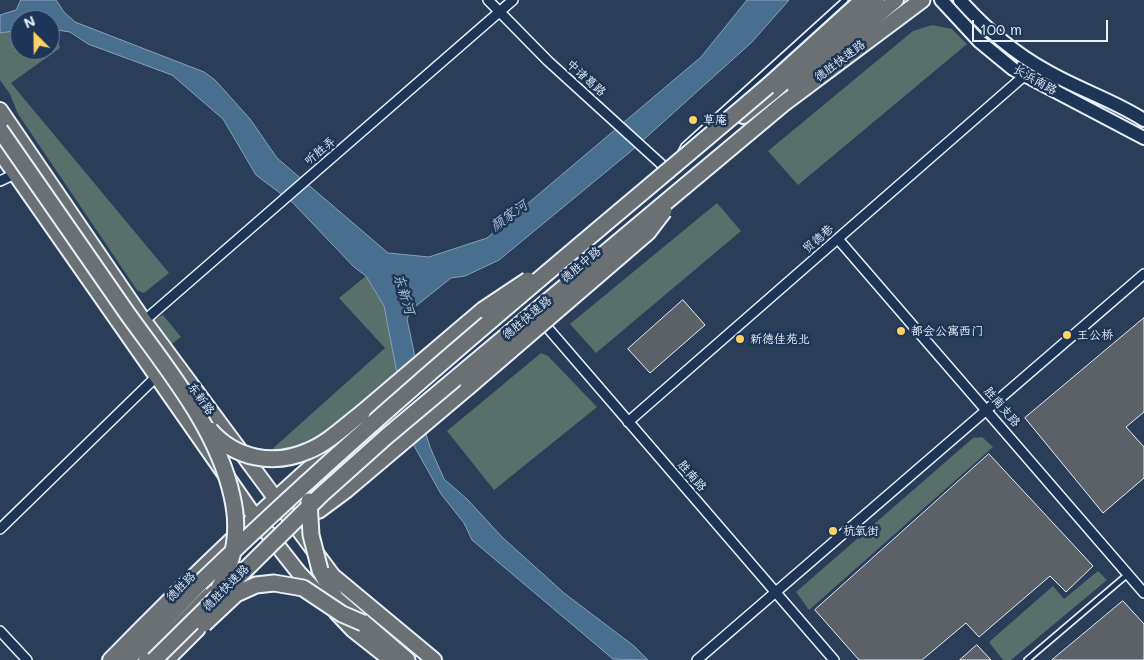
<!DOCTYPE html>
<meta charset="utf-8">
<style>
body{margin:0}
#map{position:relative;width:1144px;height:660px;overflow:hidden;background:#2a3e5a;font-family:Mali,sans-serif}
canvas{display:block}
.north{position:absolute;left:10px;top:10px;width:50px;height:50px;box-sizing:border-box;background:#1d3557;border:1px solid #6e8097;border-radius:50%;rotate:337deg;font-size:14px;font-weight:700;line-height:20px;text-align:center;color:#e8f1f8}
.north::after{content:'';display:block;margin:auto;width:18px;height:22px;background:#ffd166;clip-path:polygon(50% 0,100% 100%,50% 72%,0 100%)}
.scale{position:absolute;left:972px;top:20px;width:136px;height:22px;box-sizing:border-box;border:2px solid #e8f1f8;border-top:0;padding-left:6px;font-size:15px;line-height:18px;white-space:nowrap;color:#e8f1f8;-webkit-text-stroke:4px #1d3557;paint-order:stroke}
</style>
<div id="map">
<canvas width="1144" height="660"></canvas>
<div class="north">N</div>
<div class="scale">100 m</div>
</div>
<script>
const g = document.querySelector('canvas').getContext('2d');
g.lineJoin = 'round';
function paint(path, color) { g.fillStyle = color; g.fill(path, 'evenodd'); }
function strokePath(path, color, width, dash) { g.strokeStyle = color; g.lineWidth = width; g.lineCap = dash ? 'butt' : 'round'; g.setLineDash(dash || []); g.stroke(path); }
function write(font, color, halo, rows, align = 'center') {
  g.font = font + ' Mali,"LXGW WenKai TC",sans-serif'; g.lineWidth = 5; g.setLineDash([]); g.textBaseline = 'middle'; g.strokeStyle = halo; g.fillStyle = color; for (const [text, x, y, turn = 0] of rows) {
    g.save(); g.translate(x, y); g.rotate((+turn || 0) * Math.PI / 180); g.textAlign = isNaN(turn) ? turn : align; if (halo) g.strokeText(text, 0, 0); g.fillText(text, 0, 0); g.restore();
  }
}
const green = new Path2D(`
 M 0,17 L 20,20 L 20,50 L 50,50 L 50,27 L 55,28 L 60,48 L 11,83 L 169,273 L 144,293 L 137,290 L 18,114 L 10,94 L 0,80 Z
 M 932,25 L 952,29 L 967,44 L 798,185 L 768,151 L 913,31 Z
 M 717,203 L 741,231 L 596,353 L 570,324 Z
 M 366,276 L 384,306 L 397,373 L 322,435 L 293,448 L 270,451 L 385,348 L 339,298 Z
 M 163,315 L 181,337 L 169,346 L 151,320 Z
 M 541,353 L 548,356 L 597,407 L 494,490 L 447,431 Z
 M 982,437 L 993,447 L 809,610 L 796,592 L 973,438 Z
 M 1098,571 L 1107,580 L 1011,660 L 1003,660 L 989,642 L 1053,586 L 1064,599 Z`);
const water = new Path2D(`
 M 21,0 L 56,0 L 64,12 L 75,22 L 204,72 L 215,80 L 250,119 L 277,158 L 388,253 L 429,257 L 487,238 L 701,57 L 747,0 L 789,0 L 752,42 L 630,152 L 499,260 L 465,276 L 451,278 L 411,310 L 407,319 L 415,357 L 397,373 L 384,306 L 366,276 L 354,267 L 292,202 L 256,175 L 223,119 L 172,75 L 88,44 L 70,32 L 50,29 L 50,20 L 20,20 L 20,30 L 0,33 L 0,15 L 16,10 Z
 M 425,431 L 430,447 L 444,479 L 467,499 L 502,537 L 564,593 L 634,646 L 648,660 L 613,659 L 472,540 L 464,523 L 441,494 L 412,442 Z`);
const building = new Path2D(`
 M 683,300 L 705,325 L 650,373 L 628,349 Z
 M 1144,318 L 1144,412 L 1126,427 L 1144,447 L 1144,478 L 1103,513 L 1025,418 Z
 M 989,454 L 1093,566 L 1066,592 L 1050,576 L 979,637 L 966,623 L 922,660 L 859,660 L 815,610 Z
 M 1123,601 L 1144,624 L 1144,660 L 1052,660 Z
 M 977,645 L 991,660 L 960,660 Z`);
const lane = new Path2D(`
 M 680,154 L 684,146 L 845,0
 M 1027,660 L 1128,574`);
const street = new Path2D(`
 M 488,0 L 548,61 L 671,173
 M 0,181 L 15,174
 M 838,239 L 1144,593
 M 540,319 L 834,660
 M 144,321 L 513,0
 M 628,422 L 1024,76
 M 0,529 L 157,376
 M 0,631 L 27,660
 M 697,660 L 1144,274`);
const secondary = new Path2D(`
 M 941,0 L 979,41 L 1013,69 L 1144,138
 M 960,0 C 984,27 1013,52 1045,70 C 1077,89 1113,100 1144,120`);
const primary = new Path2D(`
 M 794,86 L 896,0
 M 0,110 L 144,321 L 333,576 L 434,660
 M 743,116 L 773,92 L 877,0
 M 0,152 L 255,517 L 299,573 L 320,595
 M 336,612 L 353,630 L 391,660
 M 110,660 C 189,579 270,501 356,427
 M 146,660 L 224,580`);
const highway = new Path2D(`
 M 768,86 L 863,0
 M 685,186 L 783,104 L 922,0
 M 362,413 L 483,310
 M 298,516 L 319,510 L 346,490 L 468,387
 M 320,570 L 336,599 L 407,660
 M 127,660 L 200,583
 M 166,660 L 197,629`);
const highwayBridge = new Path2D(`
 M 0,130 C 42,191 84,252 127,313 C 167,369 217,428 232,496 C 240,530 235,559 218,590
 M 483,310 L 528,280
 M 468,387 L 648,232 L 664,211
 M 210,430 C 235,459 274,466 308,451 C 328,443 345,426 362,413
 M 309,501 L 311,535 L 320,570
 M 200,583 C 380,408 577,249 768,86
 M 204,624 L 236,594 L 256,585 L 274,583 L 303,588 L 342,614 L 363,623
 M 154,660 L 321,495 L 387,436 L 685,186`);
const markers = [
 [693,120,5,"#ffd166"],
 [901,331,5,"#ffd166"],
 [1067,335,5,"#ffd166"],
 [740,339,5,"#ffd166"],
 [833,531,5,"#ffd166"]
];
const streetNames = [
 ["德胜快速路",840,61,-37],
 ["中诸葛路",586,78,42],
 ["长浜南路",1035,80,29],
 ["听胜弄",320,151,-40],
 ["贸德巷",818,239,-41],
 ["德胜中路",581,265,-40],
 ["德胜快速路",527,318,-40],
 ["东新路",201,399,54],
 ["胜南支路",1002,407,49],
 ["胜南路",692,476,49],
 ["德胜路",181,587,-45],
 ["德胜快速路",226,588,-45]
];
const poiNames = [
 ["草庵",703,120],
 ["都会公寓西门",911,331],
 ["王公桥",1077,335],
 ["新德佳苑北",750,339],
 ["杭氧街",843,531]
];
const waterNames = [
 ["颜家河",509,216,-36],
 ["东新河",404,294,73]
];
paint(green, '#586f6b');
paint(water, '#486e90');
strokePath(water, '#88a2ba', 1);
paint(building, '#5c6167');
strokePath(building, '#e8f1f8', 1);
strokePath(lane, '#e8f1f8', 8);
strokePath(street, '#e8f1f8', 12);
strokePath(secondary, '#e8f1f8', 16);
strokePath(primary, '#e8f1f8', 18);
strokePath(highway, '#e8f1f8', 19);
strokePath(lane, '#1d3557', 4.5);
strokePath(street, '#1d3557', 9);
strokePath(secondary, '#1d3557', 12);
strokePath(primary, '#6a7074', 14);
strokePath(highway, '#6a7074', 15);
strokePath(highwayBridge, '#e8f1f8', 19, []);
strokePath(highwayBridge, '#6a7074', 15);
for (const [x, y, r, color] of markers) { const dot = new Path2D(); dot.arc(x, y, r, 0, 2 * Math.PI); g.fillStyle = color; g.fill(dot); strokePath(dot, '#1d3557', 2); }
write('12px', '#e8f1f8', '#1d3557', streetNames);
write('12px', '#e8f1f8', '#1d3557', poiNames, 'left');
write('italic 14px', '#b0c3d4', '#1d3557', waterNames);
</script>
